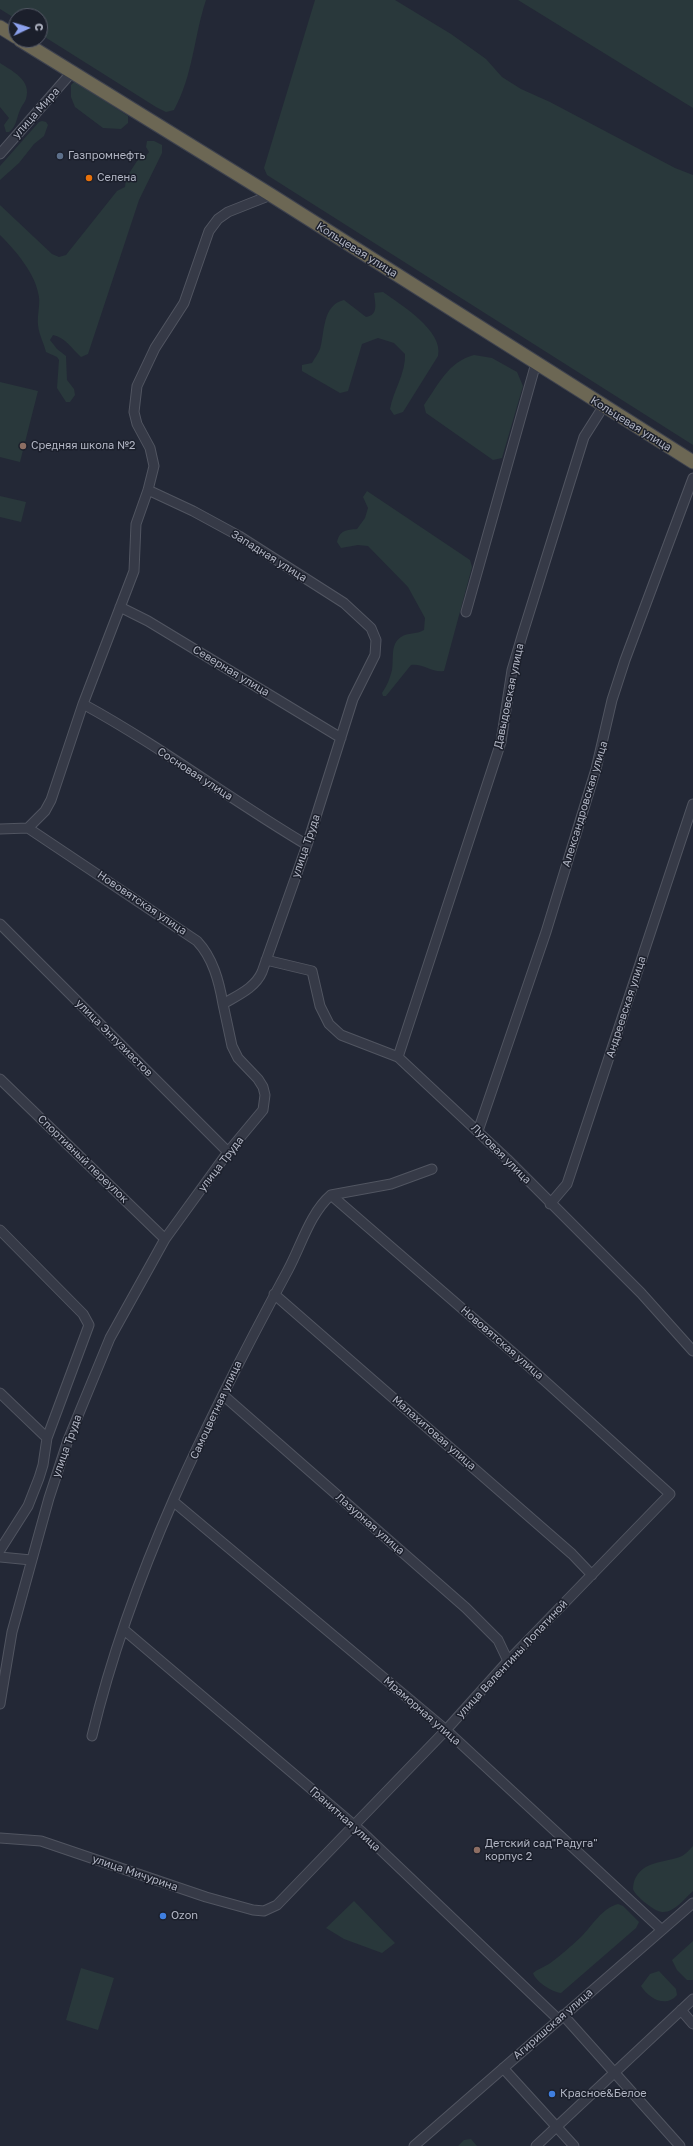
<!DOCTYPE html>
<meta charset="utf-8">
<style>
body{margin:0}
#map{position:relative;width:693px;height:2146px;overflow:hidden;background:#232836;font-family:"Golos Text",sans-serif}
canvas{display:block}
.north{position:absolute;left:8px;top:8px;width:40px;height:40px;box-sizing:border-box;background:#1b1f2b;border:1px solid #575b68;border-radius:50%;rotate:86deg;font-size:11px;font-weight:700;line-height:16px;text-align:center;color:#b1b5c3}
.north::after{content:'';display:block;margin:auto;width:14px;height:18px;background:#8ca1ed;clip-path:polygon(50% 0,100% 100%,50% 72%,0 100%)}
</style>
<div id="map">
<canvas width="693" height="2146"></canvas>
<div class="north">С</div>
</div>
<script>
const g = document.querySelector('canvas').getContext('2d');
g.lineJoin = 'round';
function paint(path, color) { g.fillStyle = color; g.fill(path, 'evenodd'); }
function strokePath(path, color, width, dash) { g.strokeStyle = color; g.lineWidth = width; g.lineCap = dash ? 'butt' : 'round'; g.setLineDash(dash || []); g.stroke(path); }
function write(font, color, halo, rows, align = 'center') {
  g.font = font + ' "Golos Text",sans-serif'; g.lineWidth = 3; g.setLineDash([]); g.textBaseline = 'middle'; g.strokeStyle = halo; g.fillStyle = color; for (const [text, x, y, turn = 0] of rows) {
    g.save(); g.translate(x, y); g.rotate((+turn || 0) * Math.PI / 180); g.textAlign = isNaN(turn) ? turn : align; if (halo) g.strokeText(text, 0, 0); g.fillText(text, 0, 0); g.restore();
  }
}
const green = new Path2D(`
 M 0,0 L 206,0 C 194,36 193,76 174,110 L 166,112 L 156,107 L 40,34 L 40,16 L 16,16 L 16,19 L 0,9 Z
 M 315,0 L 395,0 L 451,34 L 486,59 L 502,77 L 521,89 L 550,102 L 675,168 L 693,175 L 693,445 L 267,175 L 264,168 Z
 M 518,0 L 693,0 L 693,108 Z
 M 0,63 C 12,71 32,80 26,99 C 25,103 21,106 20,110 C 16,119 17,126 9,132 L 6,132 L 4,125 L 9,118 L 0,107 Z
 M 74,82 L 77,83 L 128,116 L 128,123 L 121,129 L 103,128 L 75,107 L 71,97 L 71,85 Z
 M 42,121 L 46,122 L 48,125 L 44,136 L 34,144 L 19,163 L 0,180 L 0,166 L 39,122 Z
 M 147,141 L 154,141 L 162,145 L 162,153 L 139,200 L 88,354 L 81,357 C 72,349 65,337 53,335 L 50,340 L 57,349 L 66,356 L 67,380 L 74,389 L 75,395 L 70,402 L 66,402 L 57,388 L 59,360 L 57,357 L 46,352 C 44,343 39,335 38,325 C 37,316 40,306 39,297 C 36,274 16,251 0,235 L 0,205 L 52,254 L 59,257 L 66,255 L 117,191 L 125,187 L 126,178 L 139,158 L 145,157 L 149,152 L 146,147 Z
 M 383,292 C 401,305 444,331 438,356 L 403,412 L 394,415 L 390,409 C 393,391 406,373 405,354 L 394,343 L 378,338 L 362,344 L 348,391 L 340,393 L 302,371 L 302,365 L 312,363 C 314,359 318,354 320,349 C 325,332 322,305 344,300 L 366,317 C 379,315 375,303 374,293 Z
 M 474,355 L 492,358 L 517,372 L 523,386 L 502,458 L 493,460 L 426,413 L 424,405 C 439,384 448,362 474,355 Z
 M 0,382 L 38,391 L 20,462 L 0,457 Z
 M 367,491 L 470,560 L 472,567 L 444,671 C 432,673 423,663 411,665 L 386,696 L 383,696 L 382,693 C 387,686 390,678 392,670 C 394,659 390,644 401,637 C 408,632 416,635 424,630 L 425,618 L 408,587 L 368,546 L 358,545 L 341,548 L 337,542 C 340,530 346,530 357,529 L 365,518 L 368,508 L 363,497 Z
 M 0,496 L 26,502 L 21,522 L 0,517 Z
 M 693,1846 L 693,1891 C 685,1898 675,1912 663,1912 C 656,1913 635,1896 633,1889 C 633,1886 634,1880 636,1877 C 646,1860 666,1863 682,1856 C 686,1854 690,1849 693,1846 Z
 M 354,1901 L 395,1943 L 382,1953 L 344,1939 L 326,1928 Z
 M 618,1904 L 623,1906 L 639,1922 L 636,1928 L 561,1993 C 552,1992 536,1982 533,1973 C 538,1969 544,1967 549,1964 C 560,1956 571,1946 581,1937 C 593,1925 601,1909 618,1904 Z
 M 693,1941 L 693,1980 L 687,1980 L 677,1970 L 672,1960 Z
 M 81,1968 L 114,1978 L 98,2030 L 66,2020 Z
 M 659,1971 L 676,1989 L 677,1995 C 666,2008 649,1999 641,1986 L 650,1974 Z
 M 471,2139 L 477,2146 L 458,2146 L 464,2140 Z`);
const minor = new Path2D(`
 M 0,154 L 72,72
 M 120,607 L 148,621 L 341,738
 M 466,612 L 536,363
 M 83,704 C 160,746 231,800 307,845
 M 28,828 L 197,941 C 213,958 219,981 223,1004
 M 0,829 L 28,828 L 45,811 L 51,800 L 83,704 L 134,571 L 136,524 L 148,490 L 154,466 L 150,448 L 137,424 L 134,412 L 137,386 L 155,348 L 184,303 L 209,231 L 218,219 L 228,212 L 271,195
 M 0,924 L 228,1152
 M 266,960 L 312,971 L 320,1006 L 329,1024 L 341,1035 L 398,1057 L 507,1159 L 641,1293 L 693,1351
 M 398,1057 L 501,742 L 512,670 L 522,636 L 584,437 L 603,407
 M 0,1079 L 165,1239
 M 478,1131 L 546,932 L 596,769 L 612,700 L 625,660 L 693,478
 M 550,1204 L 567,1184 L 693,804
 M 0,1230 L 83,1314 L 89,1325 L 47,1438 L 43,1465 L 39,1478 L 28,1506 L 0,1550
 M 274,1294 L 572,1554 L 592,1575
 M 0,1393 L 47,1438
 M 223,1395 L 466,1608 L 498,1640 L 508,1661
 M 174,1502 L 446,1730 L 662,1930
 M 0,1557 L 31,1560
 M 123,1629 L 362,1832 L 558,2019
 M 0,1704 L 12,1632 L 49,1498 L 68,1440 L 110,1338 L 165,1239 L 228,1152 L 263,1110 L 265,1095 L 263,1087 L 258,1079 L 238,1058 L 232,1046 L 223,1004 C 238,995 255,988 262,972 L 307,845 L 353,699 L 375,655 L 376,640 L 371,628 L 344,603 L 239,536 L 193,511 L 148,490
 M 92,1736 C 131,1572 208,1418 288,1270 C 301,1246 310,1213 331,1195 L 391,1184 L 432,1169
 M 0,1838 L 41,1841 L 206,1897 L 253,1910 L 264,1911 L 277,1905 L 446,1730 L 508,1661 L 670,1494 L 525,1363 L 331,1195
 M 681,2010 L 693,2024
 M 563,2015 L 680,2146
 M 503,2068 L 574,2146
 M 414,2146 L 693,1903
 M 536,2146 L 693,1999`);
const highway = new Path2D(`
 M 0,27 L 16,37
 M 20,40 L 271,195 L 693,462`);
const markers = [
 [60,156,4,"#5c6f8a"],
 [89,178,4,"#e8710a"],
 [23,446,4,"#8d6e63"],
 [477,1850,4,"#8d6e63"],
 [163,1916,4,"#3f7fe0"],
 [552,2094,4,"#3f7fe0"]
];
const streetNames = [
 ["улица Мира",36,113,-48],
 ["Кольцевая улица",357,250,32],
 ["Кольцевая улица",631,424,32],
 ["Западная улица",269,556,32],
 ["Северная улица",231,671,31],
 ["Давыдовская улица",509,696,-78],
 ["Сосновая улица",195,774,33],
 ["Александровская улица",585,804,-73],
 ["улица Труда",306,846,-71],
 ["Нововятская улица",142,903,34],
 ["Андреевская улица",626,1007,-72],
 ["улица Энтузиастов",114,1038,45],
 ["Луговая улица",501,1154,45],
 ["Спортивный переулок",83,1159,44],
 ["улица Труда",221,1164,-52],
 ["Нововятская улица",502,1343,41],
 ["Самоцветная улица",216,1410,-65],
 ["Малахитовая улица",434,1433,41],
 ["улица Труда",67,1446,-70],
 ["Лазурная улица",370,1524,41],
 ["улица Валентины Лопатиной",512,1659,-47],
 ["Мраморная улица",422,1711,41],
 ["Гранитная улица",345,1819,42],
 ["улица Мичурина",135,1873,19],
 ["Агиришская улица",553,2024,-41]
];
const poiNames = [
 ["Газпромнефть",68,156],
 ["Селена",97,178],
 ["Средняя школа №2",31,446],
 ["Детский сад\"Радуга\"",485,1844],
 ["корпус 2",485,1857],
 ["Ozon",171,1916],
 ["Красное&Белое",560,2094]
];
paint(green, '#29383b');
strokePath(minor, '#515561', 11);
strokePath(highway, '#3e424e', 15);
strokePath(minor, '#363a47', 9);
strokePath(highway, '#6c6754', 13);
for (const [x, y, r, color] of markers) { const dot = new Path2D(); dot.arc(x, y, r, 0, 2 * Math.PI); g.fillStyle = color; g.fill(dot); strokePath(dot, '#1b1f2b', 1.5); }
write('11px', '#b1b5c3', '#1b1f2b', streetNames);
write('11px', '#b1b5c3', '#1b1f2b', poiNames, 'left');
</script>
